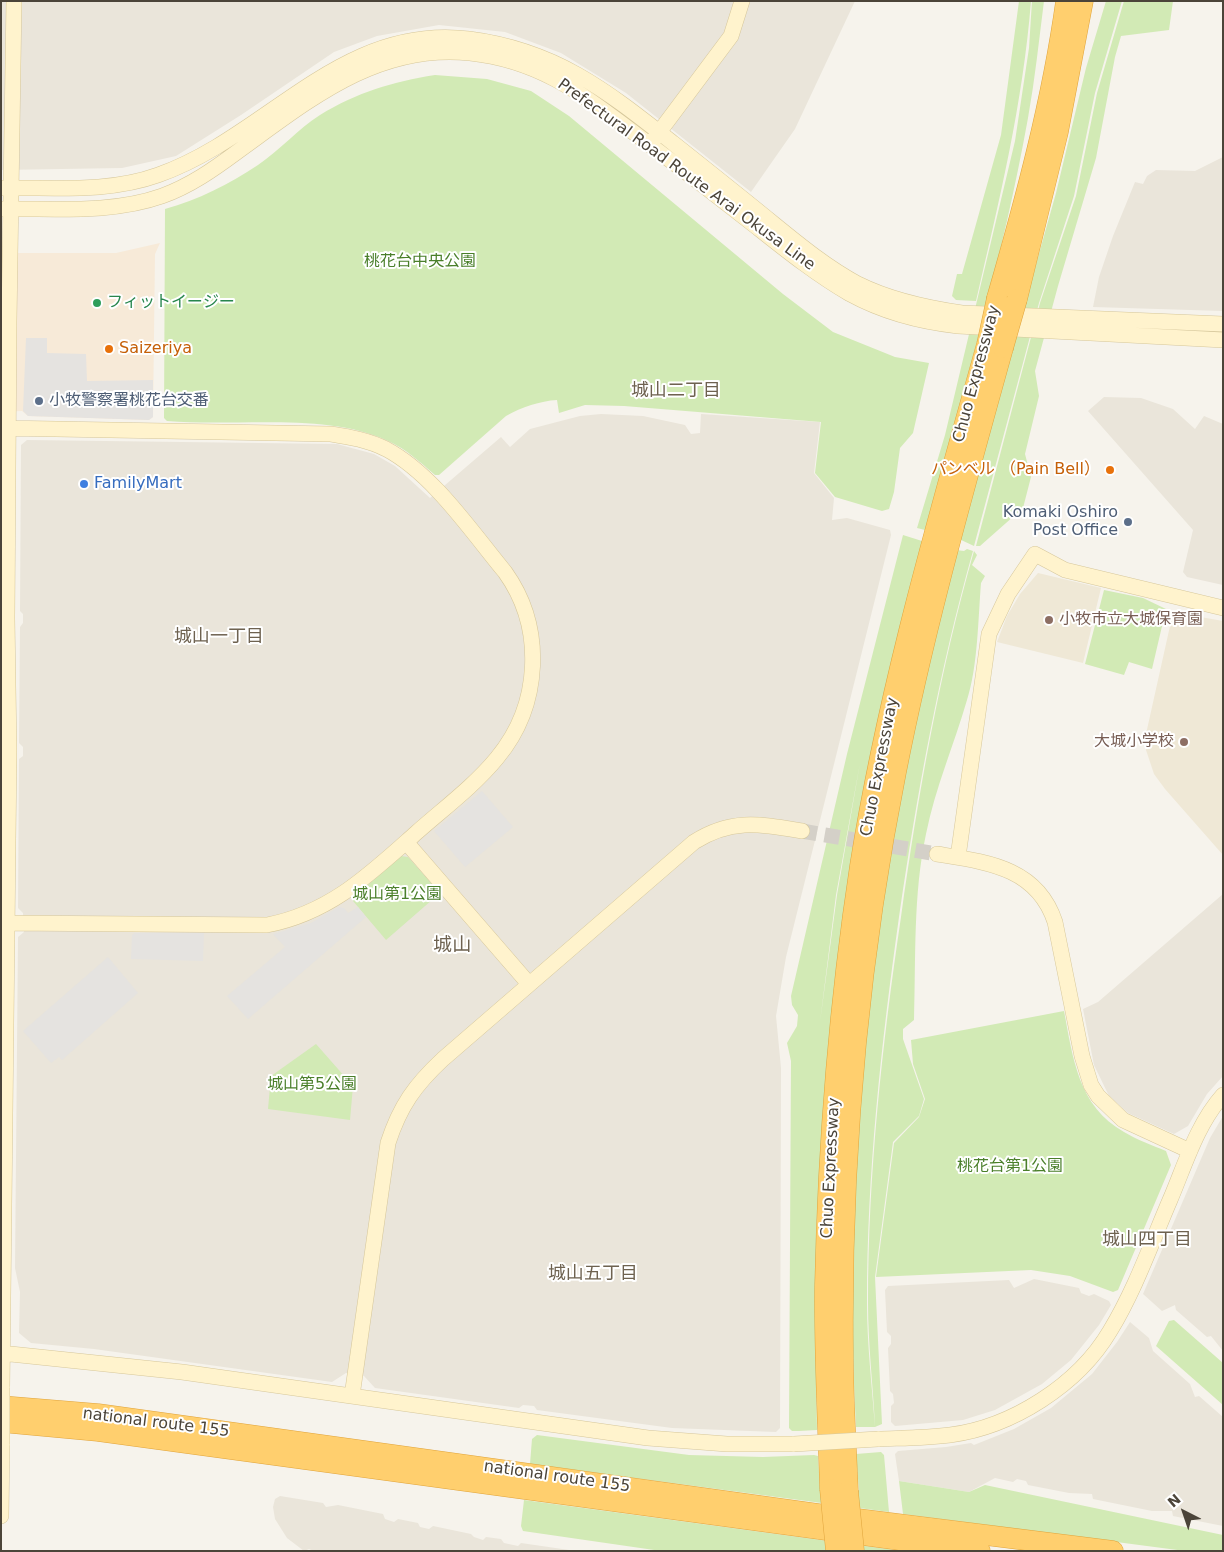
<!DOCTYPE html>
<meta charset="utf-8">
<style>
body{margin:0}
#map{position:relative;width:1224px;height:1552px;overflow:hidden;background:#f6f3ec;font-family:"DejaVu Sans",sans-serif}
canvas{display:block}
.frame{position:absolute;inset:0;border:2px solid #4b4439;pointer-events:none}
.north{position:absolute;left:1159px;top:1487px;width:50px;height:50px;-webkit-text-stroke:4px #fff;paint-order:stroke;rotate:319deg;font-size:14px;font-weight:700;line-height:20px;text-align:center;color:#4b4439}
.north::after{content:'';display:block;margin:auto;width:18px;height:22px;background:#4b4439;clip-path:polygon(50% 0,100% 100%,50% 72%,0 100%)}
</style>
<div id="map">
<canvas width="1224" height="1552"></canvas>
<div class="frame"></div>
<div class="north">N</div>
</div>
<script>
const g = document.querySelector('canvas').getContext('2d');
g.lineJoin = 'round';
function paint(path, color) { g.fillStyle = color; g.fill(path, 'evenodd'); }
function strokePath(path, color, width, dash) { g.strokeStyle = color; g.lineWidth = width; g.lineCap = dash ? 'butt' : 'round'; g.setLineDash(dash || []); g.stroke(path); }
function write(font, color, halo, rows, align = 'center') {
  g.font = font + ' "DejaVu Sans","Noto Sans JP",sans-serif'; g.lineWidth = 4; g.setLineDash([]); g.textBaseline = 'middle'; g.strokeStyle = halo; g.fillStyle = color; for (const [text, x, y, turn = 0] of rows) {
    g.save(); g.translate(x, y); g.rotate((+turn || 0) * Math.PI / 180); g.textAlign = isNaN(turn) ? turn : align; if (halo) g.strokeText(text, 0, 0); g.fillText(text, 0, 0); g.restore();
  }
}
const residential = new Path2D(`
 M 1,1 L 855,1 L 795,129 L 751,192 L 626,93 L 561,53 L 505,32 L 439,25 L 377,36 L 334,52 L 241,115 L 176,156 L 122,168 L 1,170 Z
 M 1223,157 L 1223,311 L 1093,307 L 1099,277 L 1113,236 L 1135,182 L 1143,184 L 1147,176 L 1156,170 L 1195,171 Z
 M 1104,397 L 1141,398 L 1173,409 L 1195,429 L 1204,416 L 1223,424 L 1223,585 L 1187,577 L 1183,572 L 1193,530 L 1088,411 Z
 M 601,414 L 643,416 L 685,425 L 691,434 L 700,433 L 701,414 L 820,422 L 814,473 L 834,498 L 832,520 L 847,518 L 890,530 L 891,535 L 786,957 L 776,1016 L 781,1068 L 780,1428 L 776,1432 L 672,1428 L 537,1410 L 534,1406 L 523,1405 L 519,1408 L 375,1388 L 364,1376 L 346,1373 L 332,1382 L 94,1349 L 31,1343 L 19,1333 L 20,1292 L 15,1268 L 18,937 L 24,932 L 23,913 L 18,908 L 19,759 L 23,756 L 23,747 L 19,743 L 20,627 L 23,623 L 23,614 L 20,611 L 21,445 L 27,440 L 337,444 L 374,454 L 395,466 L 430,498 L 501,437 L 510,447 L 530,429 L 580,416 Z
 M 1223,894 L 1223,1076 L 1207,1094 L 1188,1126 L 1174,1134 L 1128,1113 L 1109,1096 L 1094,1065 L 1083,1009 L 1098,1002 Z
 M 1223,1116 L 1223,1351 L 1211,1336 L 1207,1337 L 1176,1310 L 1175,1305 L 1162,1311 L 1143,1294 L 1210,1138 Z
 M 1034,1279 L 1079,1288 L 1081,1293 L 1089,1296 L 1094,1294 L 1109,1301 L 1111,1305 L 1099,1325 L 1071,1360 L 1042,1384 L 995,1410 L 963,1420 L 895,1426 L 891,1422 L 891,1406 L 894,1403 L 893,1394 L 890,1391 L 888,1348 L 891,1344 L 891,1336 L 887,1332 L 885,1290 L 888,1286 L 1009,1280 L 1014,1288 Z
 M 1130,1322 L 1149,1338 L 1153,1351 L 1190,1384 L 1195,1397 L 1199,1396 L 1223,1417 L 1223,1526 L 1173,1516 L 1172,1511 L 1152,1511 L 1093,1499 L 1092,1494 L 1069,1493 L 1028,1485 L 1026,1481 L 1017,1479 L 1013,1482 L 995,1478 L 969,1492 L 899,1481 L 895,1454 L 898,1451 L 946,1447 L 971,1443 L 974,1445 L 1014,1429 L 1051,1408 L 1092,1374 L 1117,1342 Z
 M 280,1496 L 323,1503 L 326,1507 L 338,1505 L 383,1514 L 385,1519 L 394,1522 L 398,1519 L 418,1523 L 420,1527 L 429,1529 L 433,1526 L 471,1534 L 474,1537 L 483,1540 L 486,1537 L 501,1539 L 504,1543 L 518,1546 L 521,1543 L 576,1551 L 314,1551 L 309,1549 L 304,1551 L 287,1538 L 275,1519 L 273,1507 L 275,1499 Z`);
const commercial = new Path2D(`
 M 160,243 L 155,254 L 153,417 L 149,420 L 28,416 L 22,411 L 1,412 L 1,253 L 116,253 Z`);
const education = new Path2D(`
 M 1038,573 L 1101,588 L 1083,663 L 997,642 L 1007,616 L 1020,594 Z
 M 1178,613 L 1223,621 L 1223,855 L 1165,789 L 1154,774 L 1146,750 L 1146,734 L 1172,617 Z`);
const green = new Path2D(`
 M 1019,1 L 1031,1 C 1023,103 999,202 976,301 L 956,300 L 952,296 L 957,274 L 962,274 L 1001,135 Z
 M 1032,1 L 1044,1 C 1039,40 1035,79 1028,118 C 1003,257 963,394 925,530 L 917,528 L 945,435 L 1015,141 L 1029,48 Z
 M 1106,1 L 1122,1 L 1095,93 L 1074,196 L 1039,303 L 974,546 L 959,539 L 1056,193 L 1086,68 Z
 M 1124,1 L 1173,1 L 1169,30 L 1121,36 L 1115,57 L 1096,158 L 1058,286 L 1035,371 L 1039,396 L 1025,454 L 1031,477 L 1023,508 L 980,546 L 976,546 L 1040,303 L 1076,196 L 1097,93 Z
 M 435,75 L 487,79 L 531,91 L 569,116 L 783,294 L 833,332 L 895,357 L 929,363 L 913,433 L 900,448 L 894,492 L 889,509 L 882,511 L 835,497 L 815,473 L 821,422 L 624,406 L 585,405 L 559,413 L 557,400 C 540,401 522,407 506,416 L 439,475 L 435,475 C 420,462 406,449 388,441 C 328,412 235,427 167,421 L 164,418 L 165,209 C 198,200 229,184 258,165 C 280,150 298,129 320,115 C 358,92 392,82 435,75 Z
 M 903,535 L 922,541 L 819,1211 L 817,1211 L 815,1306 L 817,1430 L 799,1431 L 801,1386 L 799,1431 L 792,1431 L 789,1428 L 791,1061 L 787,1043 L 797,1026 L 798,1015 L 792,1005 L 791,996 L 847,754 ZM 860,763 L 837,895 L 820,1022 L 836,895 Z
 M 967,549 L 973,551 C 939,671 917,794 899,917 C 881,1045 867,1173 867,1303 C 867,1344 872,1386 875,1427 L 856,1427 C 847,1254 854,1074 881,903 C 899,784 929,667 956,550 L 964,551 Z
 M 974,551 L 977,555 L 972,565 L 985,576 L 981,583 C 978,619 978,666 967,700 C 954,745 935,788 926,834 C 913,895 916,958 914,1020 L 903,1029 L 903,1039 L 924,1099 L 919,1116 L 893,1142 L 875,1277 L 882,1424 L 875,1427 C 873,1386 868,1344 868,1303 C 868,1174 882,1045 901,917 C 918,795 940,670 974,551 Z
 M 1104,590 L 1143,598 L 1166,609 L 1152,669 L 1129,662 L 1124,675 L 1085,664 Z
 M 401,856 L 408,857 L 440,893 L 386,940 L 353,901 L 354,897 Z
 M 1064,1011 C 1073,1058 1078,1106 1124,1132 C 1137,1140 1152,1145 1166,1151 L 1171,1165 L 1118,1290 L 1113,1292 L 1070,1276 L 1031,1270 L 876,1277 L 894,1143 L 919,1117 L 925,1099 L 913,1064 L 911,1040 Z
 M 316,1044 L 353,1086 L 350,1120 L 268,1109 L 271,1076 Z
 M 1174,1320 L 1223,1363 L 1223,1405 L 1156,1346 L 1169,1321 Z
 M 537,1435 L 689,1455 L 763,1457 L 814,1455 L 818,1456 L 820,1488 L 859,1491 L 856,1454 L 881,1452 L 884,1455 L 889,1512 L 530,1464 L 532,1439 Z
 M 899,1481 L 969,1492 L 985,1485 L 1223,1535 L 1223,1551 L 1185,1551 L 903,1514 Z
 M 524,1500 L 895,1550 L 895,1551 L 661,1551 L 523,1531 L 521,1526 Z`);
const parking = new Path2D(`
 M 26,338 L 47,338 L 47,353 L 86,354 L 87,381 L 153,380 L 153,417 L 149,420 L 28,416 L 23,411 Z
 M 482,791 L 513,827 L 465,867 L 434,831 Z
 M 339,907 L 344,908 L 348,913 L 358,907 L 366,917 L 248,1019 L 227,996 L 285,947 L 273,934 L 311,923 Z
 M 135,933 L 204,933 L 203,961 L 131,959 L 132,935 Z
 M 108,957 L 138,993 L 62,1060 L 59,1057 L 51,1063 L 23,1031 Z`);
const secondaryTunnel = new Path2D(`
 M 802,831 L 937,854`);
const secondary = new Path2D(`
 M 654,139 L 731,36 L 742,1
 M 3,188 C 55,187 108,193 158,175 C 267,137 341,23 469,39 C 556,50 607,91 673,143 C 707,170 741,197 774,224 C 801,246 828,268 858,284 C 890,300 927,308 962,313 L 1223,324
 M 1,209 C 55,208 111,214 162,196 C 190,186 214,169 237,152 C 308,101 376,43 470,53 C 536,60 577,90 629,129 C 672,161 715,194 758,228 C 787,251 817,275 850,294 C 883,312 921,322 958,326 L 1223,340
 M 1,428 L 331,434 C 350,437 368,440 386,449 C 433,474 471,531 505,572 C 545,628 541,705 497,758 C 474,786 443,809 416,833 C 370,874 330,913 267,925 L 6,923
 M 406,842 L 529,984
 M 937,854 C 986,862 1037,867 1055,922 L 1082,1056 L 1091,1085 L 1098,1096 L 1123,1120 L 1190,1151
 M 958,857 L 989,634 L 1008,594 L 1035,554 L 1065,570 L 1223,608
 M 1,1353 L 182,1372 L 648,1438 L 727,1444 L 794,1444
 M 2,1388 L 9,751 L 7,618 L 9,321 L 14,1
 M 352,1396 L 388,1143 C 400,1106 415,1085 443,1059 L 694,842 C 732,818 760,824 802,831
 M 878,1439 C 902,1438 926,1438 950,1435 C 1012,1427 1078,1385 1110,1331 C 1135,1290 1151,1244 1170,1200 C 1185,1165 1197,1124 1223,1095
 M 1,1516 L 2,1444`);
const highway = new Path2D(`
 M 997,298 C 1025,201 1052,102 1066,1
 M 1017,299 L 1058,132 L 1083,1
 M 1,1406 L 98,1414 L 818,1514 L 1113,1551
 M 1,1422 L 98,1431 L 980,1551
 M 830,1489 C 828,1421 824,1353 825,1285 C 828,1145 839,1004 860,866 C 888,689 939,516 987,344
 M 848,1491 C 846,1444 843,1398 843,1351 C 841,1157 858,962 896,772 C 924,629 964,489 1003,348`);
const secondaryBridge = new Path2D(`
 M 2,1444 L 2,1388
 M 794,1444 L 878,1439`);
const highwayBridge = new Path2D(`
 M 987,344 L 997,298
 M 1003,348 L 1017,299
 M 830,1489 L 836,1551
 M 848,1491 L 854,1551`);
const markers = [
 [97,303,5,"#2e9e5b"],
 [109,349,5,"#e8710a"],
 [39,401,5,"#5c6f8a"],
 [1110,470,5,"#e8710a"],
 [84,484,5,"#3f7fe0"],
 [1128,522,5,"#5c6f8a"],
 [1049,620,5,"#8d6e63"],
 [1184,742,5,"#8d6e63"]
];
const streetNames = [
 ["Prefectural Road Route Arai Okusa Line",686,175,36],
 ["Chuo Expressway",977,374,-75],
 ["Chuo Expressway",880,767,-79],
 ["Chuo Expressway",831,1168,-87],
 ["national route 155",156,1423,7],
 ["national route 155",557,1477,8]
];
const parkNames = [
 ["桃花台中央公園",420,262],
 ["城山第1公園",397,895],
 ["城山第5公園",312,1085],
 ["桃花台第1公園",1010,1167]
];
const leisureNames = [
 ["フィットイージー",107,303]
];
const foodNames = [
 ["Saizeriya",119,349],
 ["パンベル （Pain Bell）",1100,470,"right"]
];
const serviceNames = [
 ["小牧警察署桃花台交番",49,401],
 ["Komaki Oshiro",1118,513,"right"],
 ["Post Office",1118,531,"right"]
];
const shopNames = [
 ["FamilyMart",94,484]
];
const educationNames = [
 ["小牧市立大城保育園",1059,620],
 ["大城小学校",1174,742,"right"]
];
const neighbourhoodNames = [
 ["城山二丁目",676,391],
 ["城山一丁目",219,637],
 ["城山四丁目",1147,1240],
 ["城山五丁目",593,1274]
];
const quarterNames = [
 ["城山",452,946]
];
paint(residential, '#eae5da');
paint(commercial, '#f7ead8');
paint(education, '#efe8d6');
paint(green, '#d2eab5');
paint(parking, '#e5e3e0');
strokePath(secondaryTunnel, '#d4d0c8', 15, [15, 8]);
strokePath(secondary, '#d6c79b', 16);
strokePath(highway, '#e0a43c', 21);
strokePath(secondary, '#fff3cd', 15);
strokePath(highway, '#ffcf6e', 20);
strokePath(secondaryBridge, '#d6c79b', 16, []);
strokePath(highwayBridge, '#e0a43c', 21, []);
strokePath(secondaryBridge, '#fff3cd', 15);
strokePath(highwayBridge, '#ffcf6e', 20);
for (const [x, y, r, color] of markers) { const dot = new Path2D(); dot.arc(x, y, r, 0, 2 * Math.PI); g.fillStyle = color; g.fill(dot); strokePath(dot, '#fff', 2); }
write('16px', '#4b4439', '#fff', streetNames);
write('16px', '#4a7f2a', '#fff', parkNames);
write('16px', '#27864d', '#fff', leisureNames, 'left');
write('16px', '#c56008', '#fff', foodNames, 'left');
write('16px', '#4e5e75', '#fff', serviceNames, 'left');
write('16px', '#366cbe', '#fff', shopNames, 'left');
write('16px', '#785e54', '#fff', educationNames, 'left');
write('18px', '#6e6250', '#fff', neighbourhoodNames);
write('19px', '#6e6250', '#fff', quarterNames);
</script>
